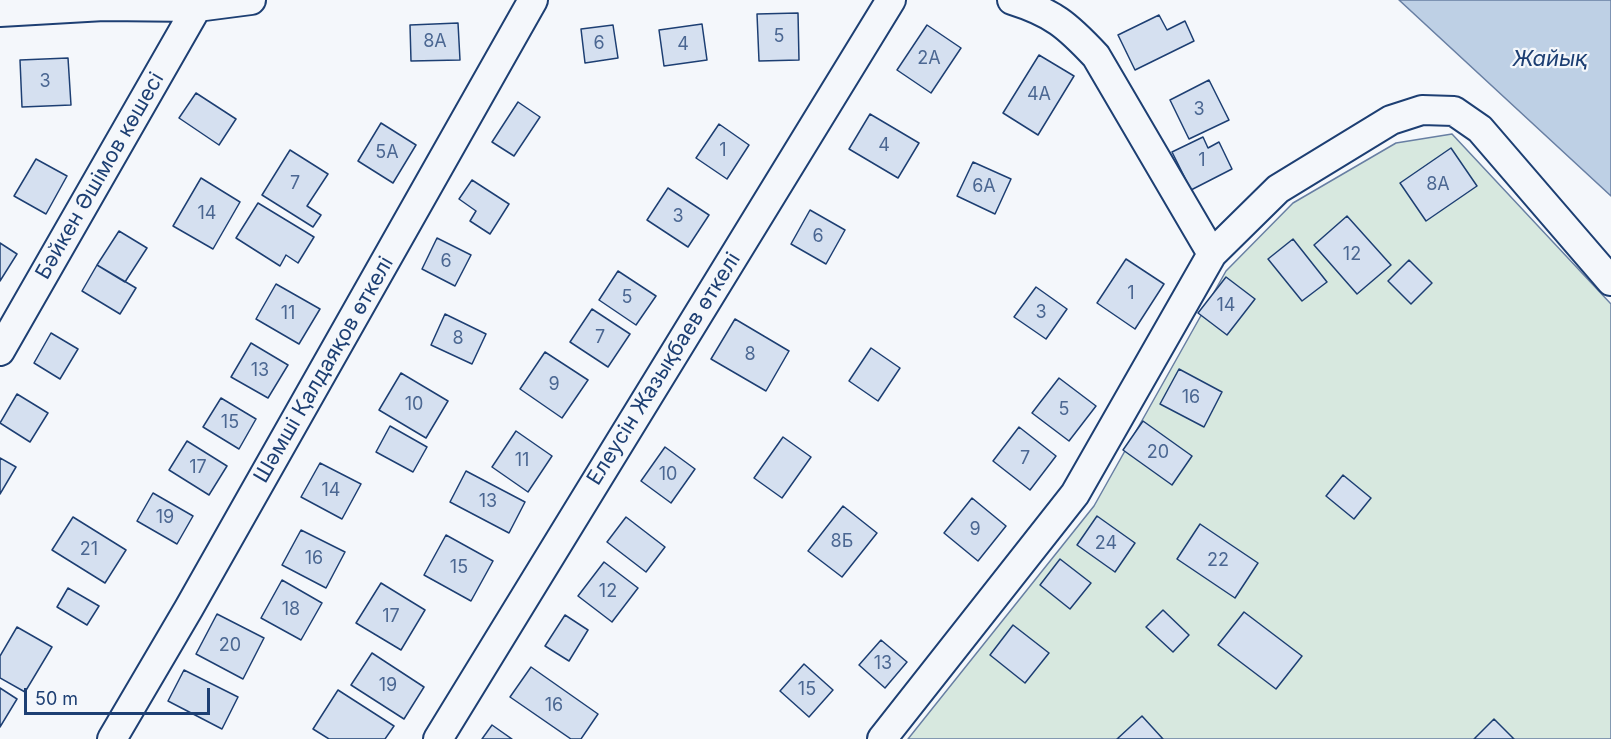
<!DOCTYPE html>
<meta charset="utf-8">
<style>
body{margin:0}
#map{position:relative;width:1611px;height:739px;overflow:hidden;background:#f4f7fb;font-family:Inter,sans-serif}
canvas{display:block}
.scale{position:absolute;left:24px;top:688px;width:186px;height:27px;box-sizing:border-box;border:3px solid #1d3f73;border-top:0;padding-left:8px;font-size:18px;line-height:21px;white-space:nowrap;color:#1d3f73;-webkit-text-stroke:4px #f4f7fb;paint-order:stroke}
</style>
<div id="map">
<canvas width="1611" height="739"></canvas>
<div class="scale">50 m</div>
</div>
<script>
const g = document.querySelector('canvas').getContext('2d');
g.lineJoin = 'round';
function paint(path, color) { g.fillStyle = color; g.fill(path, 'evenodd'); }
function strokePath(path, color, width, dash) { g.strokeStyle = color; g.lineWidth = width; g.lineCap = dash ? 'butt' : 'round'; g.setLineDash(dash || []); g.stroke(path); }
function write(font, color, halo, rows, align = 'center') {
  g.font = font + ' Inter,sans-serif'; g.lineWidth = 4.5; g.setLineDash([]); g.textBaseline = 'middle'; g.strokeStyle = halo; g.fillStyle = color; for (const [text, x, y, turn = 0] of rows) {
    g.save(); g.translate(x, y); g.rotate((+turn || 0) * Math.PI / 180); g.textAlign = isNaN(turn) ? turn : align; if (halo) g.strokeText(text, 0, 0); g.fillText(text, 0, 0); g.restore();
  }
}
const green = new Path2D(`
 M 1452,134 L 1611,304 L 1611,739 L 908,739 L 1094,506 L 1226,271 L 1293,203 L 1396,143 Z`);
const water = new Path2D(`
 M 1399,0 L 1611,0 L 1611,196 Z`);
const building = new Path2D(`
 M 798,13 L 799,60 L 759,61 L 757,14 Z
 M 1159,15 L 1167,30 L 1185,21 L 1194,41 L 1135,70 L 1118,35 Z
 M 458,23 L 460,60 L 411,61 L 410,25 Z
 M 702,24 L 707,60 L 664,66 L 659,30 Z
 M 613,25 L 618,58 L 585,63 L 581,29 Z
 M 927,25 L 961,48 L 931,93 L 897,70 Z
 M 1039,55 L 1074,76 L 1038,135 L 1003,113 Z
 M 68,58 L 71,105 L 22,107 L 20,60 Z
 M 1209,80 L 1229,120 L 1189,139 L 1170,100 Z
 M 196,93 L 236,119 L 219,145 L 179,118 Z
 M 518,102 L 540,117 L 514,156 L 492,142 Z
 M 870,114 L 919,143 L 898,178 L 849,149 Z
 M 381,123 L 416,145 L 393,183 L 358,161 Z
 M 719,124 L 749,145 L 727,179 L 696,158 Z
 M 1203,137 L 1208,148 L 1219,142 L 1232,169 L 1191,190 L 1172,152 Z
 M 1451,148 L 1477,186 L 1426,221 L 1400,183 Z
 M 290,150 L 328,174 L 307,206 L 321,215 L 313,227 L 262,195 Z
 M 36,159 L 67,176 L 46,214 L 14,196 Z
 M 973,162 L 1011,179 L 995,214 L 957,196 Z
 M 201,178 L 240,202 L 213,249 L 173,226 Z
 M 472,180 L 509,204 L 490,234 L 470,221 L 476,211 L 459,199 Z
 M 668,188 L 709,215 L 688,247 L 647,220 Z
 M 258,203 L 314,237 L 298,263 L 286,255 L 280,266 L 236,238 Z
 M 810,210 L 845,230 L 826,264 L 791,244 Z
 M 1347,216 L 1391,265 L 1357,294 L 1314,245 Z
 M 119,231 L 147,248 L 125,282 L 97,265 Z
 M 437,238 L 471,255 L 455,286 L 422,269 Z
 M 1293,239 L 1327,282 L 1302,301 L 1268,259 Z
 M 0,243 L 17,254 L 0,281 Z
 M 1126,259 L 1164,284 L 1135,329 L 1097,303 Z
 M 1409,260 L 1432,283 L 1411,304 L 1388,281 Z
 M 97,265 L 136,288 L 120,314 L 82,291 Z
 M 618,271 L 656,296 L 636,325 L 599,300 Z
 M 1226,277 L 1255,299 L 1227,335 L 1198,313 Z
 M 276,284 L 320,309 L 299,344 L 256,319 Z
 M 1036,287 L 1067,309 L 1046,339 L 1014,317 Z
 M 592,309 L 630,334 L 608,367 L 570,342 Z
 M 445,314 L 486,334 L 472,364 L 431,345 Z
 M 735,319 L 789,351 L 766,391 L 711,359 Z
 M 51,333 L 78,349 L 60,379 L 34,363 Z
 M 251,343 L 288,365 L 268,398 L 231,377 Z
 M 871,348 L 900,368 L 878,401 L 849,381 Z
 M 545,352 L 588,380 L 562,418 L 520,389 Z
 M 1179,369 L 1222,392 L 1204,427 L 1160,404 Z
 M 401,373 L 448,401 L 426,438 L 379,410 Z
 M 1059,378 L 1096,406 L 1069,441 L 1032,413 Z
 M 17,394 L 48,413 L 30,442 L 0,423 Z
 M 221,398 L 256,419 L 239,449 L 203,427 Z
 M 1143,421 L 1192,456 L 1172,485 L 1123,450 Z
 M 390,426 L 427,447 L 413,472 L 376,452 Z
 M 1019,427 L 1056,456 L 1030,490 L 993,461 Z
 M 516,431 L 552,456 L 528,492 L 492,467 Z
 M 783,437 L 811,457 L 782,498 L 754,478 Z
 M 187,441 L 227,466 L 209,495 L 169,470 Z
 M 665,447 L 695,469 L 671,503 L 641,481 Z
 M 0,458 L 16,467 L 0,494 Z
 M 320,463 L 361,484 L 342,519 L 301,497 Z
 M 466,471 L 525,502 L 509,533 L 450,502 Z
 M 1343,475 L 1371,498 L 1354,519 L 1326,496 Z
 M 153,493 L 193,516 L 177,544 L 137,521 Z
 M 972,498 L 1006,526 L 978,561 L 944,533 Z
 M 843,506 L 877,533 L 842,577 L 808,551 Z
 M 1097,516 L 1135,543 L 1115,572 L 1077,545 Z
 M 73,517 L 126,550 L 105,583 L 52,550 Z
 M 626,517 L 665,547 L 646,572 L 607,542 Z
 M 1200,524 L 1258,563 L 1235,598 L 1177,559 Z
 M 301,530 L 345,552 L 326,588 L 282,565 Z
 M 446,535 L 493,561 L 471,601 L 424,575 Z
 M 1060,559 L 1091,583 L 1070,609 L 1040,585 Z
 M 604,562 L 638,588 L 612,622 L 578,596 Z
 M 282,580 L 322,603 L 301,640 L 261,618 Z
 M 381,583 L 425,610 L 401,650 L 356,623 Z
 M 68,588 L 99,606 L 87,625 L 57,607 Z
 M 1163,610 L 1189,635 L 1173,652 L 1146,627 Z
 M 1244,612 L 1302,656 L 1276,689 L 1218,645 Z
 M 217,614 L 264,638 L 243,679 L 196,654 Z
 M 565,615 L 588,630 L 569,661 L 545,646 Z
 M 1013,625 L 1049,653 L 1025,683 L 990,655 Z
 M 17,627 L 52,647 L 25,692 L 0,678 L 0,656 Z
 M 881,640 L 907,662 L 885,688 L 859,665 Z
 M 372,653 L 424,687 L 404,719 L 351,685 Z
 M 804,664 L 833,690 L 809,717 L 780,691 Z
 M 531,667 L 598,714 L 581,739 L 571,739 L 510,697 Z
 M 184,670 L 238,697 L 222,729 L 168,701 Z
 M 0,688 L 17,699 L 0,727 Z
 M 338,690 L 394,726 L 385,739 L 329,739 L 313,729 Z
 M 1142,716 L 1163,739 L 1117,739 Z
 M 1494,719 L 1514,739 L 1474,739 Z
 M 492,725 L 512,739 L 482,739 Z`);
const minor = new Path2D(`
 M 1012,0 C 1053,13 1067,25 1096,56 L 1212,254
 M 0,12 L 104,6 L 197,7 L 251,0
 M 0,351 L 197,7 L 197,0
 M 112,739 L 189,608 L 533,0
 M 438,739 L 891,0
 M 882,739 L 1075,494 L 1212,254 L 1278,189 L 1391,120 L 1422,110 L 1454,111 L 1480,129 L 1611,281`);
const numberNames = [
 ["5",779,37],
 ["8А",435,42],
 ["6",599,44],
 ["4",683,45],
 ["2А",929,59],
 ["3",45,82],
 ["4А",1039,95],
 ["3",1199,110],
 ["4",884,146],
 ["1",723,151],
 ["5А",387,153],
 ["1",1202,161],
 ["7",295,184],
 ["8А",1438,185],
 ["6А",984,187],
 ["14",207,214],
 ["3",678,217],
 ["6",818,237],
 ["12",1352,255],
 ["6",446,262],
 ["1",1131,294],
 ["5",627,298],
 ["14",1226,306],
 ["3",1041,313],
 ["11",288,314],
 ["7",600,338],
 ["8",458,339],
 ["8",750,355],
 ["13",260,371],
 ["9",554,385],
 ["16",1191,398],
 ["10",414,405],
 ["5",1064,410],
 ["15",230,423],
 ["20",1158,453],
 ["7",1025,459],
 ["11",522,461],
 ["17",198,468],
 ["10",668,475],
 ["14",331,491],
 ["13",488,502],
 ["19",165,518],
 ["9",975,530],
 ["8Б",842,542],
 ["24",1106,544],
 ["21",89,550],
 ["16",314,559],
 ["22",1218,561],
 ["15",459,568],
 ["12",608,592],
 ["18",291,610],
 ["17",391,617],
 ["20",230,646],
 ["13",883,664],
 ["19",388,686],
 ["15",807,690],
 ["16",554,706]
];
const streetNames = [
 ["Бәйкен Әшімов көшесі",100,176,-60],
 ["Елеусін Жазықбаев өткелі",664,369,-58],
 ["Шәмші Қалдаяқов өткелі",324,370,-60]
];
const waterNames = [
 ["Жайық",1550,59]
];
paint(green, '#d7e8df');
strokePath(green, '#687fa3', 1.5);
paint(water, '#bed0e5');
strokePath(water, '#687fa3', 1.5);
paint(building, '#d5e0f0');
strokePath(building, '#1d3f73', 1.5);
strokePath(minor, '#1d3f73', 32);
strokePath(minor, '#f4f7fb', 28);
write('18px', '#4b6792', null, numberNames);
write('21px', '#1d3f73', '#f4f7fb', streetNames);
write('italic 22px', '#1d3f73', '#f4f7fb', waterNames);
</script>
